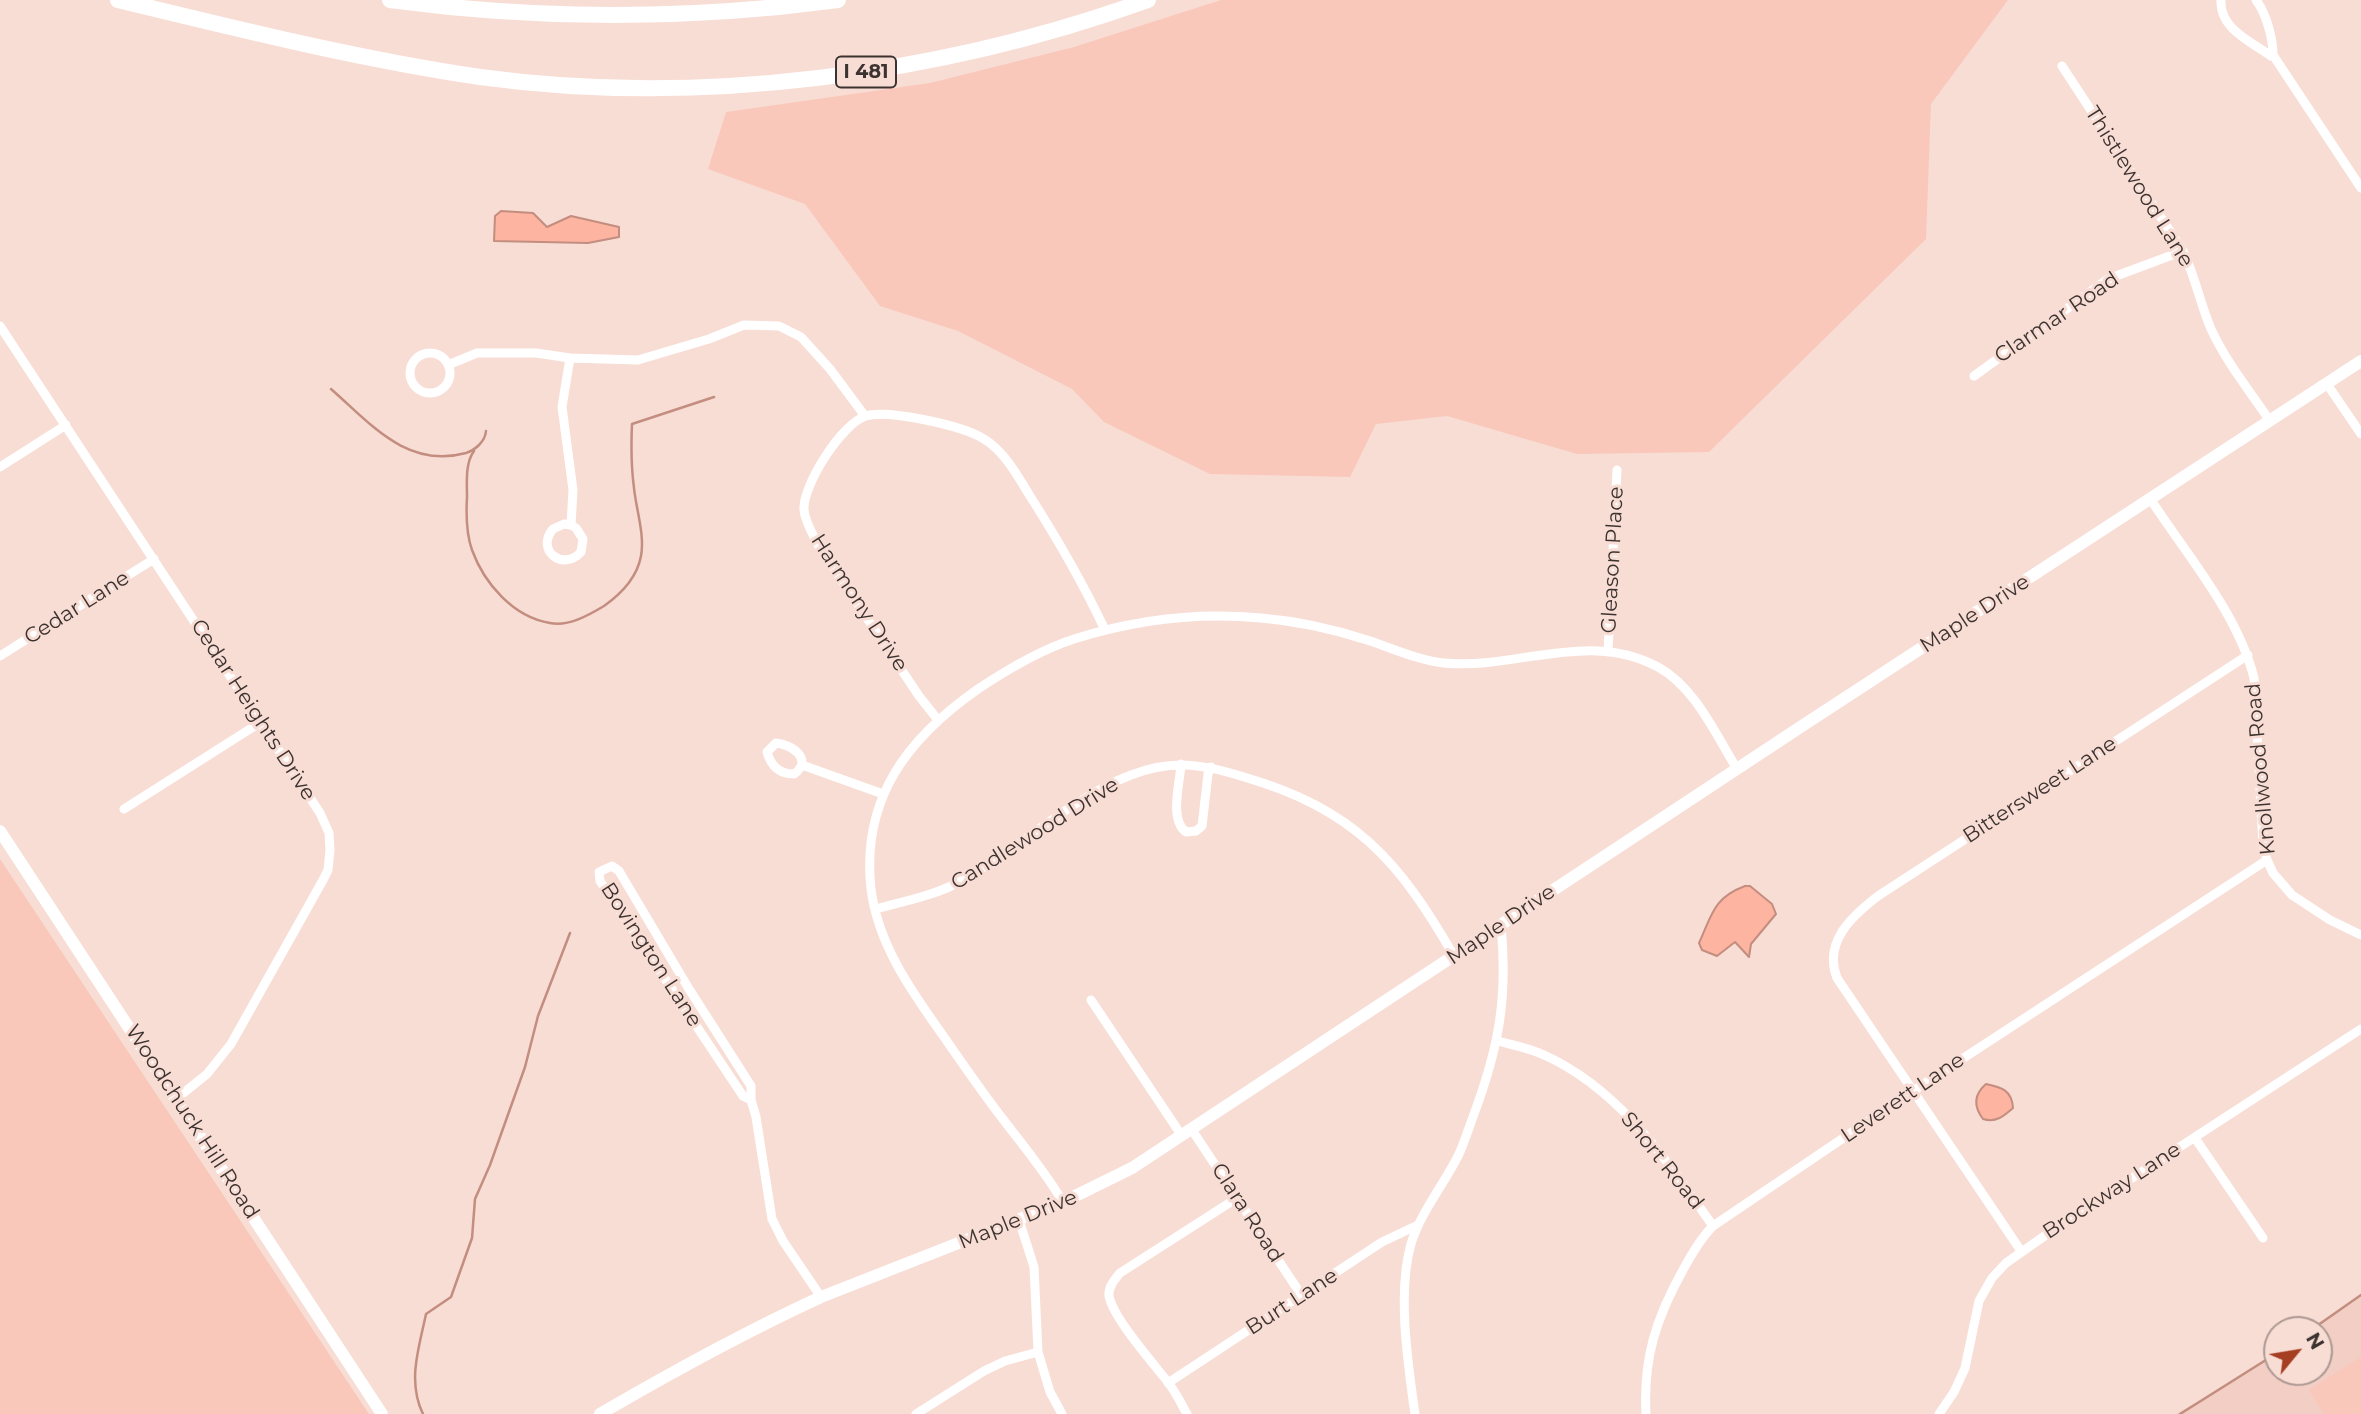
<!DOCTYPE html>
<style>
body{margin:0}
#map{position:relative;width:2361px;height:1414px;overflow:hidden;background:#f8ddd5;font-family:Montserrat,sans-serif}
canvas{display:block}
.north{position:absolute;left:2263px;top:1316px;width:70px;height:70px;box-sizing:border-box;background:#f8ddd5;border:2px solid #ad9993;border-radius:50%;rotate:60deg;font-size:19px;font-weight:700;line-height:28px;text-align:center;color:#3c322f}
.north::after{content:'';display:block;margin:auto;width:24px;height:32px;background:#a63e22;clip-path:polygon(50% 0,100% 100%,50% 72%,0 100%)}
</style>
<div id="map">
<canvas width="2361" height="1414"></canvas>
<div class="north">N</div>
</div>
<script>
const g = document.querySelector('canvas').getContext('2d');
g.lineJoin = 'round';
function paint(path, color) { g.fillStyle = color; g.fill(path, 'evenodd'); }
function strokePath(path, color, width, dash) { g.strokeStyle = color; g.lineWidth = width; g.lineCap = dash ? 'butt' : 'round'; g.setLineDash(dash || []); g.stroke(path); }
function write(font, color, halo, rows, align = 'center') {
  g.font = font + ' Montserrat,sans-serif'; g.lineWidth = 6; g.setLineDash([]); g.textBaseline = 'middle'; g.strokeStyle = halo; g.fillStyle = color; for (const [text, x, y, turn = 0] of rows) {
    g.save(); g.translate(x, y); g.rotate((+turn || 0) * Math.PI / 180); g.textAlign = isNaN(turn) ? turn : align; if (halo) g.strokeText(text, 0, 0); g.fillText(text, 0, 0); g.restore();
  }
}
const built = new Path2D(`
 M 2361,1297 L 2361,1414 L 2176,1414 L 2224,1387 L 2277,1352 L 2277,1372 L 2319,1372 L 2319,1330 L 2311,1330 Z`);
const green = new Path2D(`
 M 1221,0 L 2008,0 L 1931,104 L 1926,239 L 1709,452 L 1577,454 L 1447,416 L 1376,424 L 1350,477 L 1210,474 L 1104,422 L 1072,389 L 958,331 L 880,306 L 805,204 L 708,169 L 726,112 L 930,83 L 1074,47 Z
 M 0,859 L 337,1366 L 369,1414 L 0,1414 Z
 M 2361,1357 L 2361,1414 L 2324,1414 L 2309,1390 Z`);
const water = new Path2D(`
 M 501,211 L 533,213 L 547,227 L 571,216 L 619,227 L 619,237 L 588,243 L 494,241 L 495,216 Z
 M 1745,886 L 1750,886 L 1772,904 L 1776,914 L 1751,944 L 1749,957 L 1735,942 L 1717,956 L 1702,950 L 1699,943 C 1712,915 1713,898 1745,886 Z
 M 1986,1084 C 2001,1087 2012,1090 2013,1108 C 2004,1116 1996,1123 1983,1119 C 1974,1107 1973,1095 1986,1084 Z`);
const stream = new Path2D(`
 M 331,389 C 371,424 407,469 466,453 C 475,450 485,442 486,431
 M 474,451 C 465,463 467,483 467,497 C 466,514 466,533 472,550 C 484,583 513,617 550,623 C 568,627 589,615 604,606 C 621,594 637,578 641,556 C 645,535 636,509 634,488 C 631,466 631,446 632,424 L 714,397
 M 2311,1330 L 2361,1295
 M 423,1414 C 407,1381 419,1348 426,1314 L 451,1297 L 472,1238 L 475,1199 L 490,1165 L 525,1067 L 538,1016 L 570,933
 M 2180,1414 L 2277,1353`);
const street = new Path2D(`
 M 2221,0 C 2219,28 2250,41 2271,56 L 2273,55 C 2273,38 2266,13 2256,0
 M 2273,55 L 2361,188
 M 2062,66 L 2183,251 C 2195,276 2200,303 2211,329 C 2226,362 2250,391 2270,421
 M 0,326 L 320,813 L 329,833 L 330,850 L 328,870 L 323,880 L 231,1044 L 207,1074 L 176,1099
 M410 373a20 20 0 1 1 40 0a20 20 0 1 1-40 0Z
 M 570,358 L 562,407 L 573,490 L 571,525 L 564,524 L 553,529 C 535,550 563,572 581,552 L 583,539 L 576,528 L 571,525
 M 448,365 L 477,353 L 536,353 L 570,358 L 638,360 L 709,339 L 744,325 L 779,326 L 801,337 L 830,369 L 865,416
 M 1974,376 L 2108,279 L 2183,251
 M 2327,384 L 2361,434
 M 0,467 L 66,425
 M 2151,500 C 2187,555 2238,614 2254,678 L 2263,844 L 2267,860 L 2273,873 L 2292,895 L 2330,920 L 2361,935
 M 1608,651 L 1617,470
 M 0,656 L 154,559
 M 938,720 L 919,696 L 818,545 C 813,534 805,522 804,510 C 802,486 842,423 866,416 C 888,409 964,426 984,439 C 1005,452 1017,475 1030,496 C 1058,540 1083,583 1105,630
 M 776,743 C 792,744 814,760 794,774 C 779,774 771,766 767,752 Z
 M 1181,764 C 1180,783 1169,820 1186,832 L 1196,831 L 1202,826 L 1208,774 L 1211,767
 M 802,765 L 883,794
 M 124,809 L 261,722
 M 875,909 C 906,901 937,895 965,879 C 1019,848 1073,797 1131,775 C 1172,759 1203,764 1244,777 C 1354,809 1399,860 1454,956
 M 1091,1000 L 1182,1136
 M 1498,1041 C 1513,1045 1530,1048 1544,1055 C 1620,1089 1667,1161 1713,1226
 M 751,1100 L 743,1096 L 600,881 L 599,872 L 612,866 L 619,871 L 689,989 L 751,1086 L 751,1100 L 756,1117 L 772,1219 L 783,1241 L 821,1297
 M 1192,1130 L 1302,1296
 M 2195,1138 L 2263,1238
 M 1063,1202 C 1044,1170 1021,1143 999,1114 C 980,1089 962,1063 944,1037 C 912,992 878,945 871,889 C 861,798 908,738 978,689 C 1008,669 1040,650 1074,639 C 1134,620 1198,612 1261,618 C 1297,621 1333,629 1367,640 C 1392,648 1417,660 1444,663 C 1517,670 1588,629 1658,667 C 1695,687 1716,735 1737,769
 M 1019,1220 L 1034,1267 L 1038,1352 L 1050,1392 L 1062,1414
 M 2021,1251 L 1837,978 C 1823,942 1852,916 1878,896 L 2248,655
 M 1168,1383 L 1382,1242 L 1418,1225
 M 916,1414 L 984,1371 L 1005,1361 L 1038,1352
 M 1187,1414 C 1181,1403 1175,1391 1167,1381 C 1153,1363 1113,1318 1109,1296 C 1108,1287 1115,1279 1120,1273 L 1237,1198
 M 1415,1414 C 1408,1365 1397,1292 1411,1244 C 1420,1213 1445,1183 1459,1154 C 1465,1141 1469,1127 1474,1114 C 1499,1047 1508,997 1501,925
 M 1646,1414 C 1643,1359 1656,1318 1683,1270 C 1691,1255 1700,1239 1713,1226 L 1913,1091 L 2267,860
 M 1939,1414 L 1954,1392 L 1965,1368 L 1979,1301 L 1992,1278 L 2006,1263 L 2063,1223 L 2361,1029`);
const secondary = new Path2D(`
 M 0,831 L 382,1414
 M 600,1414 C 672,1372 745,1332 821,1297 L 1063,1202 L 1132,1168 L 1805,724 L 2361,361`);
const highway = new Path2D(`
 M 118,0 C 238,29 358,59 480,77 C 700,107 940,75 1148,0
 M 390,0 C 539,20 689,20 838,0`);
const shields = [
 [866,72,60]
];
const shieldNames = [
 ["I 481",866,72]
];
const streetNames = [
 ["Thistlewood Lane",2139,187,58],
 ["Clarmar Road",2057,318,-34],
 ["Gleason Place",1613,560,-87],
 ["Harmony Drive",859,603,57],
 ["Cedar Lane",77,608,-32],
 ["Maple Drive",1975,614,-33],
 ["Cedar Heights Drive",253,710,57],
 ["Knollwood Road",2261,769,-95],
 ["Bittersweet Lane",2040,790,-33],
 ["Candlewood Drive",1035,834,-32],
 ["Maple Drive",1501,925,-34],
 ["Bovington Lane",651,955,57],
 ["Leverett Lane",1903,1098,-34],
 ["Woodchuck Hill Road",192,1122,57],
 ["Short Road",1662,1161,51],
 ["Brockway Lane",2112,1191,-33],
 ["Clara Road",1247,1213,57],
 ["Maple Drive",1018,1220,-22],
 ["Burt Lane",1292,1302,-33]
];
paint(built, '#f2cec5');
paint(green, '#f9c8ba');
paint(water, '#fdb4a1');
strokePath(water, '#c38d7f', 2);
strokePath(stream, '#c38d7f', 2.5);
strokePath(street, '#fff', 9);
strokePath(secondary, '#fff', 12);
strokePath(highway, '#fff', 16);
for (const [x, y, w] of shields) { const box = new Path2D(); box.roundRect(x - w / 2, y - 15.5, w, 31, 5); g.fillStyle = '#f8ddd5'; g.fill(box); strokePath(box, '#3c322f', 2); }
write('bold 19px', '#3c322f', null, shieldNames);
write('21px', '#3c322f', '#f8ddd5', streetNames);
</script>
